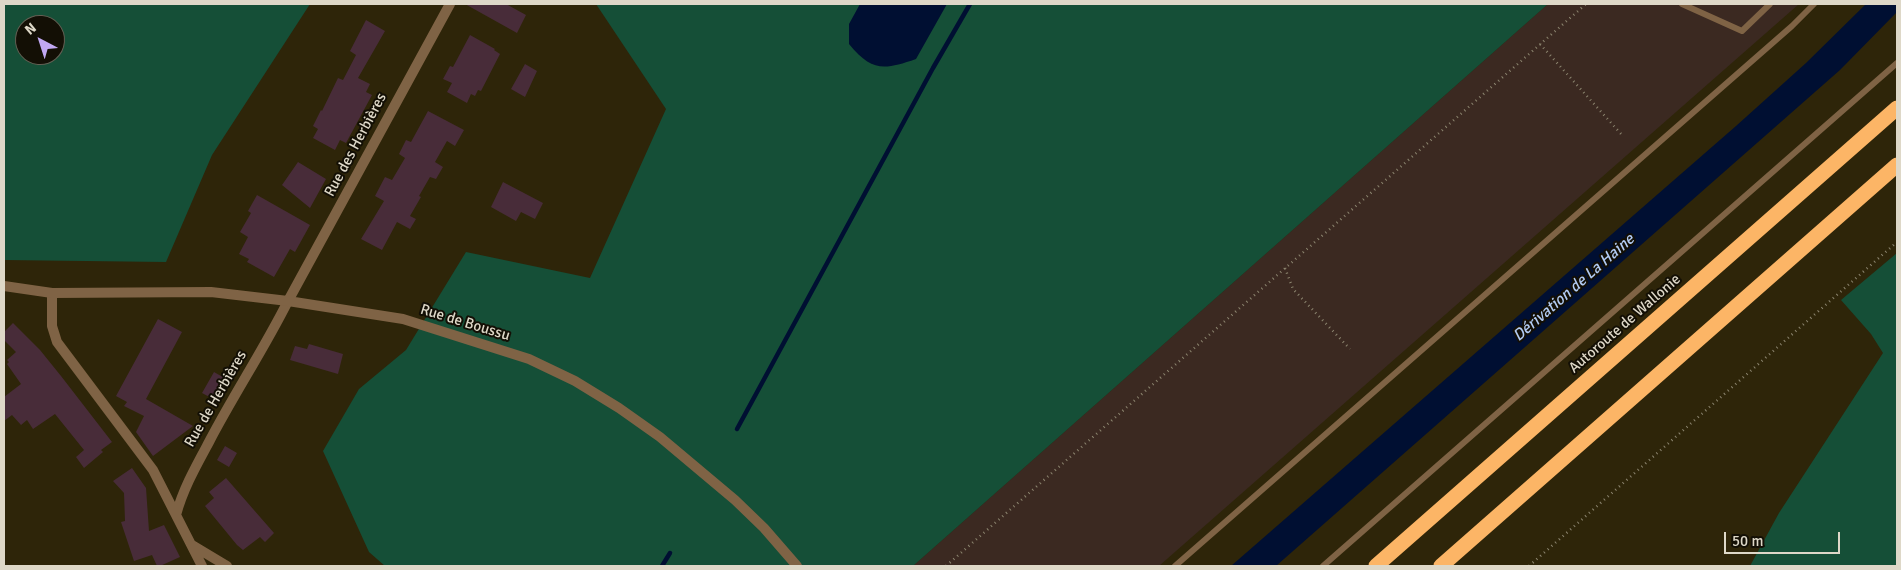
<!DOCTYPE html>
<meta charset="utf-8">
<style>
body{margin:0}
#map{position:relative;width:1901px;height:570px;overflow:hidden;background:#2e2509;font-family:Signika,sans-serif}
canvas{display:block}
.frame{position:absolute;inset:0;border:5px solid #ded8c8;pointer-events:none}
.north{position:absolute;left:15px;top:15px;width:50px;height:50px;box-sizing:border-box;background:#130f05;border:1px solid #645f53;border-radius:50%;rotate:320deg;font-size:14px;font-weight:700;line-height:20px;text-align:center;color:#ded8c8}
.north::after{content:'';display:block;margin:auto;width:18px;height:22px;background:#c1a8f3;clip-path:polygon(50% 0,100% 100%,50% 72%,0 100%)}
.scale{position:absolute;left:1724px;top:532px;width:116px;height:22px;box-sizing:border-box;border:2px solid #ded8c8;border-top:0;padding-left:6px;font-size:15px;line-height:18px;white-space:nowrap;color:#ded8c8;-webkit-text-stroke:4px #130f05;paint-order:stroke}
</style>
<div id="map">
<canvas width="1901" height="570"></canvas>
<div class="frame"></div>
<div class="north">N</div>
<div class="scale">50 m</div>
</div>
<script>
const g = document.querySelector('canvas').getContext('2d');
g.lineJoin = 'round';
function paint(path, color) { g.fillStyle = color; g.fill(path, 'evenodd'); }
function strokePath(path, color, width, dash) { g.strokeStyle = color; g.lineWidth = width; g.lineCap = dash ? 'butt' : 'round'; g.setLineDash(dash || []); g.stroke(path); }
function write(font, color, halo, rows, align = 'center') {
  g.font = font + ' Signika,sans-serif'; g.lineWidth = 4; g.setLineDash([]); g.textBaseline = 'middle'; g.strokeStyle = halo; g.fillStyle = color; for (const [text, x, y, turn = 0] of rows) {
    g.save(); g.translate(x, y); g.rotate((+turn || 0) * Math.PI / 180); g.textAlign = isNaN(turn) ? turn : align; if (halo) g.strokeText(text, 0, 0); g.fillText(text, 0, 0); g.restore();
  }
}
const industrial = new Path2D(`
 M 1548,4 L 1799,4 L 1159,566 L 913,566 Z`);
const green = new Path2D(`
 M 4,4 L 310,4 L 212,155 L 166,262 L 4,260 ZM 25,25 L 55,25 L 55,55 L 25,55 Z
 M 596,4 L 1548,4 L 913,566 L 385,566 L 369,552 L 323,451 L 359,389 L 406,350 L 466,252 L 590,278 L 666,109 Z
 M 1897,253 L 1897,566 L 1750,566 L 1779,513 L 1883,353 L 1871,334 L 1841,300 Z`);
const water = new Path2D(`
 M 860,4 L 947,4 L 916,59 C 884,70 872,72 849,44 L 849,24 Z
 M 1866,4 L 1897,4 L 1897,12 L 1840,70 L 1276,566 L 1231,566 L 1736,126 L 1806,63 Z`);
const stream = new Path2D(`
 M 737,429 L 933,68 L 970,4
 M 662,566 L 670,553`);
const building = new Path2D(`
 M 465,4 L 506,4 L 526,15 L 517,33 Z
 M 366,20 L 385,31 L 358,78 L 370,84 L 366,92 L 372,95 L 346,143 L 340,140 L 335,150 L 313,138 L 318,129 L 313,126 L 321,110 L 322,111 L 338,78 L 343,80 L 356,55 L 350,51 Z
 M 470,35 L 495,49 L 494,50 L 500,54 L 481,91 L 478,90 L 475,96 L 471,94 L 467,103 L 447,92 L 452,83 L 443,79 L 450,66 L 453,67 Z
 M 525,64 L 537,71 L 525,97 L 511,89 Z
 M 428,111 L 464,130 L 455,146 L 447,141 L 435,162 L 443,167 L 436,179 L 430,177 L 419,196 L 421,197 L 410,216 L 416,219 L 410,229 L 397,222 L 382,250 L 361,239 L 384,201 L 375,196 L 385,177 L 392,180 L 405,158 L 399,154 L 406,140 L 411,142 Z
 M 298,162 L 326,179 L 310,208 L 282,185 Z
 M 503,182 L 543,203 L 535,219 L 521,212 L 516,221 L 491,207 Z
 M 257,195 L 310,225 L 295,252 L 290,249 L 274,277 L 247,262 L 249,259 L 239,254 L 248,237 L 240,232 L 251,213 L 248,211 Z
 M 158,319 L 182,332 L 146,399 L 193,426 L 153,456 L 136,432 L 144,416 L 124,406 L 127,402 L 116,396 Z
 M 13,323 L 40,350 L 61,376 L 112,442 L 101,450 L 103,452 L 84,468 L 76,457 L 84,450 L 55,414 L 33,429 L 27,420 L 21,425 L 12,415 L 4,421 L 4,397 L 21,384 L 7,364 L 9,362 L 7,360 L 16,352 L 4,340 L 4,332 Z
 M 309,344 L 343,354 L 338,374 L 290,360 L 295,346 L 307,349 Z
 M 214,372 L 228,380 L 217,401 L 202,393 Z
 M 225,446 L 237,453 L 229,467 L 217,460 Z
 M 132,468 L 146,488 L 149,531 L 164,525 L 180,557 L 160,566 L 157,566 L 152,555 L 134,561 L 121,522 L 125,521 L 124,493 L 113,481 Z
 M 226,478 L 274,533 L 265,542 L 260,537 L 243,550 L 237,545 L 205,506 L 214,498 L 209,492 Z`);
const path = new Path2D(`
 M 1540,44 L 1622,135
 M 1285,268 L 1293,289 L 1350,349
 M 946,566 L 1586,4
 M 1529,566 L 1897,242`);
const service = new Path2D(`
 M 1682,4 L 1742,31 L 1770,4
 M 1175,566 L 1792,26 L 1814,4
 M 1323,566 L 1897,63`);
const minor = new Path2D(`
 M 52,293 L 52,326 L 57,342 L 153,470 L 202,566
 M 176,515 C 183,489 196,466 209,442 C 234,394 264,349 288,301
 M 192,545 L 227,566`);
const tertiary = new Path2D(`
 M 4,286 L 52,293 L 211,292 L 288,301 L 403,319 L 529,359 L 575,381 L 619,408 L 660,437 L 735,500 L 764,528 L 797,566
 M 288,301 L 450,4`);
const motorway = new Path2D(`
 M 1376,566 L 1897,108
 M 1441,566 L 1897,165`);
const streetNames = [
 ["Rue des Herbières",356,145,-62],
 ["Rue de Boussu",465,323,17],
 ["Autoroute de Wallonie",1625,324,-41],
 ["Rue de Herbières",216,399,-60]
];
const waterNames = [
 ["Dérivation de La Haine",1574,288,-41]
];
paint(industrial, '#3b2921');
paint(green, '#154f37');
paint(water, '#000f32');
strokePath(stream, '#000f32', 4.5);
paint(building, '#482c39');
strokePath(path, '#8d8670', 2.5, [1, 4]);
strokePath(service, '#7f6345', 6);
strokePath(minor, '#7f6345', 10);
strokePath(tertiary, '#7f6345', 10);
strokePath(motorway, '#fcb566', 15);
write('15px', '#ded8c8', '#130f05', streetNames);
write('italic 16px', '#b2cbf3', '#130f05', waterNames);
</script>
